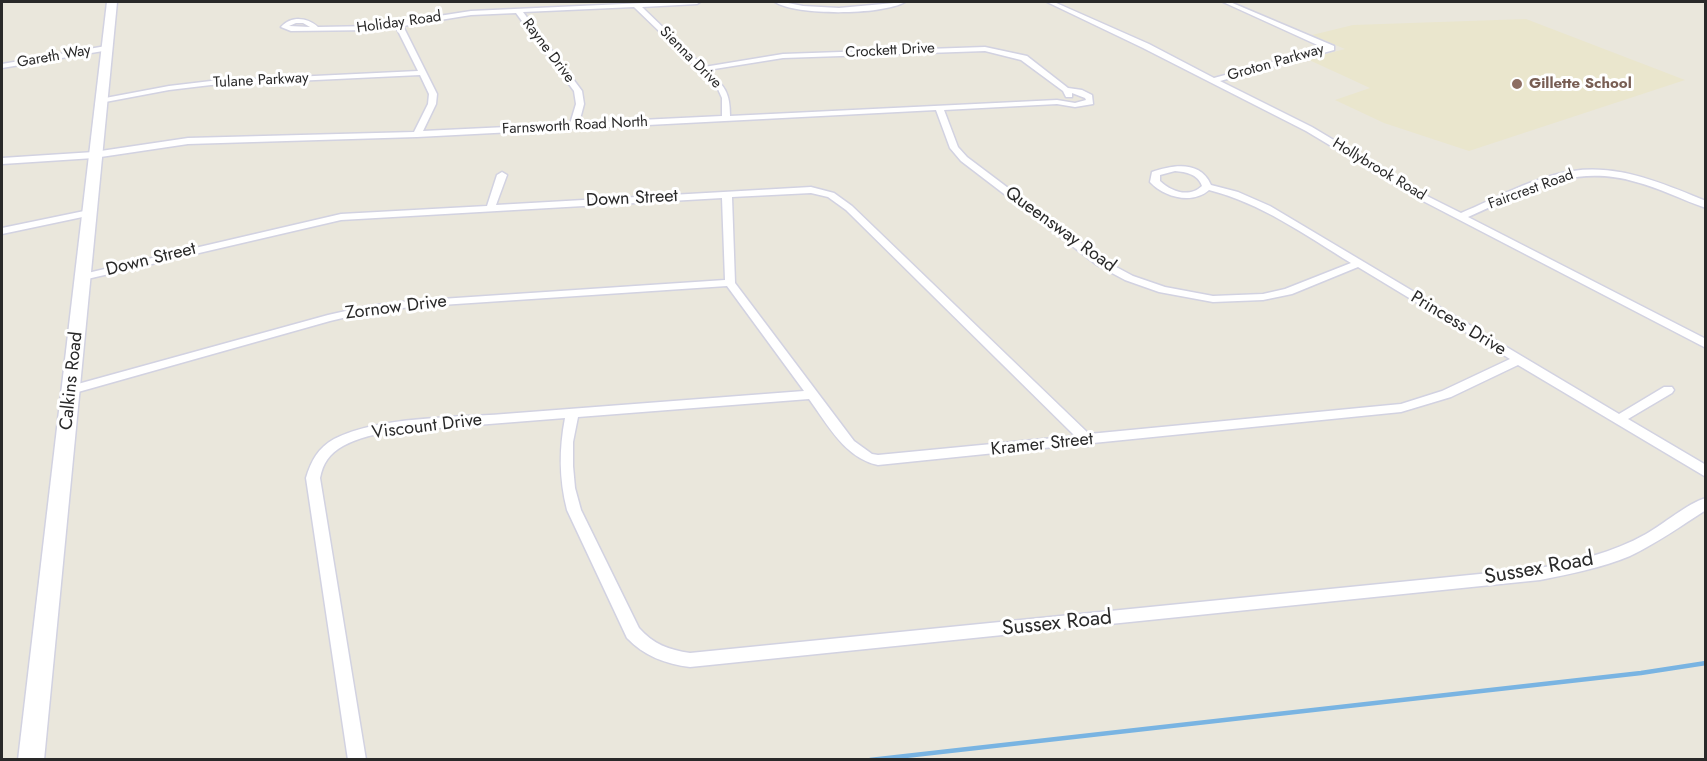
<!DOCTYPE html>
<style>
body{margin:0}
#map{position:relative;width:1707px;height:761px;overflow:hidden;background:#eae7dc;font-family:Jost,sans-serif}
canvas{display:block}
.frame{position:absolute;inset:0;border:3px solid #292929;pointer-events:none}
</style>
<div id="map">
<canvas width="1707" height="761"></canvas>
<div class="frame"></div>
</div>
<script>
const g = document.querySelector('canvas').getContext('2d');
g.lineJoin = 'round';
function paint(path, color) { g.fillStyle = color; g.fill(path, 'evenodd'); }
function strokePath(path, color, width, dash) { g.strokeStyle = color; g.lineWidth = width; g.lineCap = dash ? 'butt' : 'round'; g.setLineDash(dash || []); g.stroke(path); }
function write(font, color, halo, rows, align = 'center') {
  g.font = font + ' Jost,sans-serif'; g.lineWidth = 6; g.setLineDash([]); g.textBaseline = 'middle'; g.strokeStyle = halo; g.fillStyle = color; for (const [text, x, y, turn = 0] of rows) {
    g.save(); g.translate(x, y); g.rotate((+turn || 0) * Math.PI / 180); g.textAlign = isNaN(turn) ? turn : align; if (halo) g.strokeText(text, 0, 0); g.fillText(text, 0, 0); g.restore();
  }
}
const education = new Path2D(`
 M 1526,19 L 1685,80 L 1469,151 L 1384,123 L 1335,100 L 1370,88 L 1307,59 L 1345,49 L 1312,35 L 1353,25 Z`);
const stream = new Path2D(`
 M 870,760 L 1641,673 L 1706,663`);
const minor = new Path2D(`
 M 667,2 L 700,2 L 697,4 L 642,7 L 704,67 L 783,54 L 985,47 L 1027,56 L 1068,88 L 1082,90 L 1092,95 L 1093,104 L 1075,107 L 1057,104 L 944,110 L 958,147 L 967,157 L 1105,261 L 1133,276 L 1165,287 L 1213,296 L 1263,294 L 1285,289 L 1351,263 C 1305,235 1261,203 1209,190 C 1192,205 1164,197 1150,182 L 1152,172 C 1173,165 1200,160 1211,185 L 1238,192 L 1270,206 L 1619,414 L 1664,387 L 1672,387 L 1674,390 L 1672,393 L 1628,419 L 1706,465 L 1706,477 L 1518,365 L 1451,397 L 1401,412 L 1093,443 L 1088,446 L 1083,444 L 878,465 C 845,458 828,425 809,399 L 578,417 L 573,442 L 573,466 L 575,488 L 581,510 L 639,628 C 653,644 669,650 690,653 L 1540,568 C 1577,561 1612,553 1646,534 C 1664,524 1686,504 1706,498 L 1706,510 C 1681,526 1657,543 1630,556 C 1601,568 1570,574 1540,580 L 690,667 C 666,664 644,656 627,638 L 567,510 C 559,478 559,450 565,418 C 527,421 489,424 451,427 C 416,430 374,429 343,446 C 329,454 323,463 320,478 L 366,760 L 348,760 L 306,478 C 311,461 318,448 334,439 C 379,416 455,418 504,414 C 604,406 704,399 804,391 L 727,286 L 411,307 L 368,312 L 330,321 L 71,394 L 67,393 L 65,390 L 67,387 L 328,315 L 368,306 L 411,301 L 725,280 L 722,198 L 341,220 L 83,280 L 78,277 L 79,275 L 341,214 L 487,206 L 497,175 L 502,172 L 507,175 L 496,205 L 811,187 L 834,193 L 852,206 L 1089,434 L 1401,404 L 1442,391 L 1510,359 L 1358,267 L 1292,294 L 1263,300 L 1213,302 L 1159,292 L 1125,280 L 1097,265 L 961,161 L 950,148 L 936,110 L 417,137 L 188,144 L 94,158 L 2,164 L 2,158 L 94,152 L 188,138 L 414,132 L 428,104 L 429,94 L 420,75 L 211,85 L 169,90 L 100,103 L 96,101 L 100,99 L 169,86 L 211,81 L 418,71 L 396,27 L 374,30 L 291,31 L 281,27 C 291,16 307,17 318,27 L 374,26 L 471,11 ZM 634,7 L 717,87 L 722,98 L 722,116 L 579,123 L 584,104 L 582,91 L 523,12 ZM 516,13 L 574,91 L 576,104 L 570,124 L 423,131 L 436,104 L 437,94 L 403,26 L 471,15 ZM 296,23 L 303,23 L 310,27 L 289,26 ZM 985,51 L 1021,60 L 1063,91 L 1066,97 L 1072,97 L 1072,93 L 1085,98 L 1086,100 L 1075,103 L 1057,100 L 730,116 C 730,92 725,87 708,70 L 783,58 ZM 1175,171 C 1186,172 1198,174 1202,186 C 1189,198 1172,192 1160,181 L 1160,175 ZM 811,193 L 828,197 L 846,210 L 1075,436 L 878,455 L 872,454 L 854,441 L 735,283 L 732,197 Z
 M 775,2 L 783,2 L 803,6 L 839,8 L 905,2 C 883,15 797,16 775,2 Z
 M 1047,2 L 1054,2 L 1149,44 L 1214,78 L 1324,48 L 1223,2 L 1230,2 L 1334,46 L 1334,50 L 1220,81 L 1312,127 L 1429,197 L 1461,213 C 1497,198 1533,177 1573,171 C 1619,164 1664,184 1706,201 L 1706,208 C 1682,200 1660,188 1636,182 C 1571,163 1526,192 1468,217 L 1706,339 L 1706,348 L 1423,201 L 1306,131 L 1143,48 Z
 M 106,46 L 109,46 L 109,50 L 2,68 L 2,64 Z
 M 89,210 L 92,211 L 92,215 L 2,234 L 2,228 Z`);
const secondary = new Path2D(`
 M 107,2 L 117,2 L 44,760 L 18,760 Z`);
const markers = [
 [1517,84,6,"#8d6e63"]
];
const farStreetnames = [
 ["Holiday Road",399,23,-8],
 ["Rayne Drive",548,51,53],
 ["Crockett Drive",890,51,-3],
 ["Gareth Way",54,57,-10],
 ["Sienna Drive",690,58,45],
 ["Groton Parkway",1276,63,-16],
 ["Tulane Parkway",261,81,-3],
 ["Farnsworth Road North",575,126,-3],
 ["Hollybrook Road",1379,170,31],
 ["Faircrest Road",1531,190,-20]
];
const farEducationnames = [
 ["Gillette School",1529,84]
];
const streetNames = [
 ["Down Street",632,199,-3],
 ["Queensway Road",1060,230,36],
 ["Down Street",151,260,-14],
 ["Zornow Drive",396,308,-7],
 ["Princess Drive",1458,324,31],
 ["Calkins Road",72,381,-84],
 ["Viscount Drive",427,427,-7],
 ["Kramer Street",1042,445,-6]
];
const nearStreetnames = [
 ["Sussex Road",1539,569,-10],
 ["Sussex Road",1057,624,-6]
];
paint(education, '#eae6cd');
strokePath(stream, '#79b4e2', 4.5);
strokePath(minor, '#d2d2e1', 3);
strokePath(secondary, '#d2d2e1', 3);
paint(minor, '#fff');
paint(secondary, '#fff');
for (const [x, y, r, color] of markers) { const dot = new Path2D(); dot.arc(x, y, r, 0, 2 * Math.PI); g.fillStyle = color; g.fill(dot); strokePath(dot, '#fff', 2); }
write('15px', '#292929', '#fff', farStreetnames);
write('bold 15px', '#785e54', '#fff', farEducationnames, 'left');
write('18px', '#292929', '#fff', streetNames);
write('21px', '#292929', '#fff', nearStreetnames);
</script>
